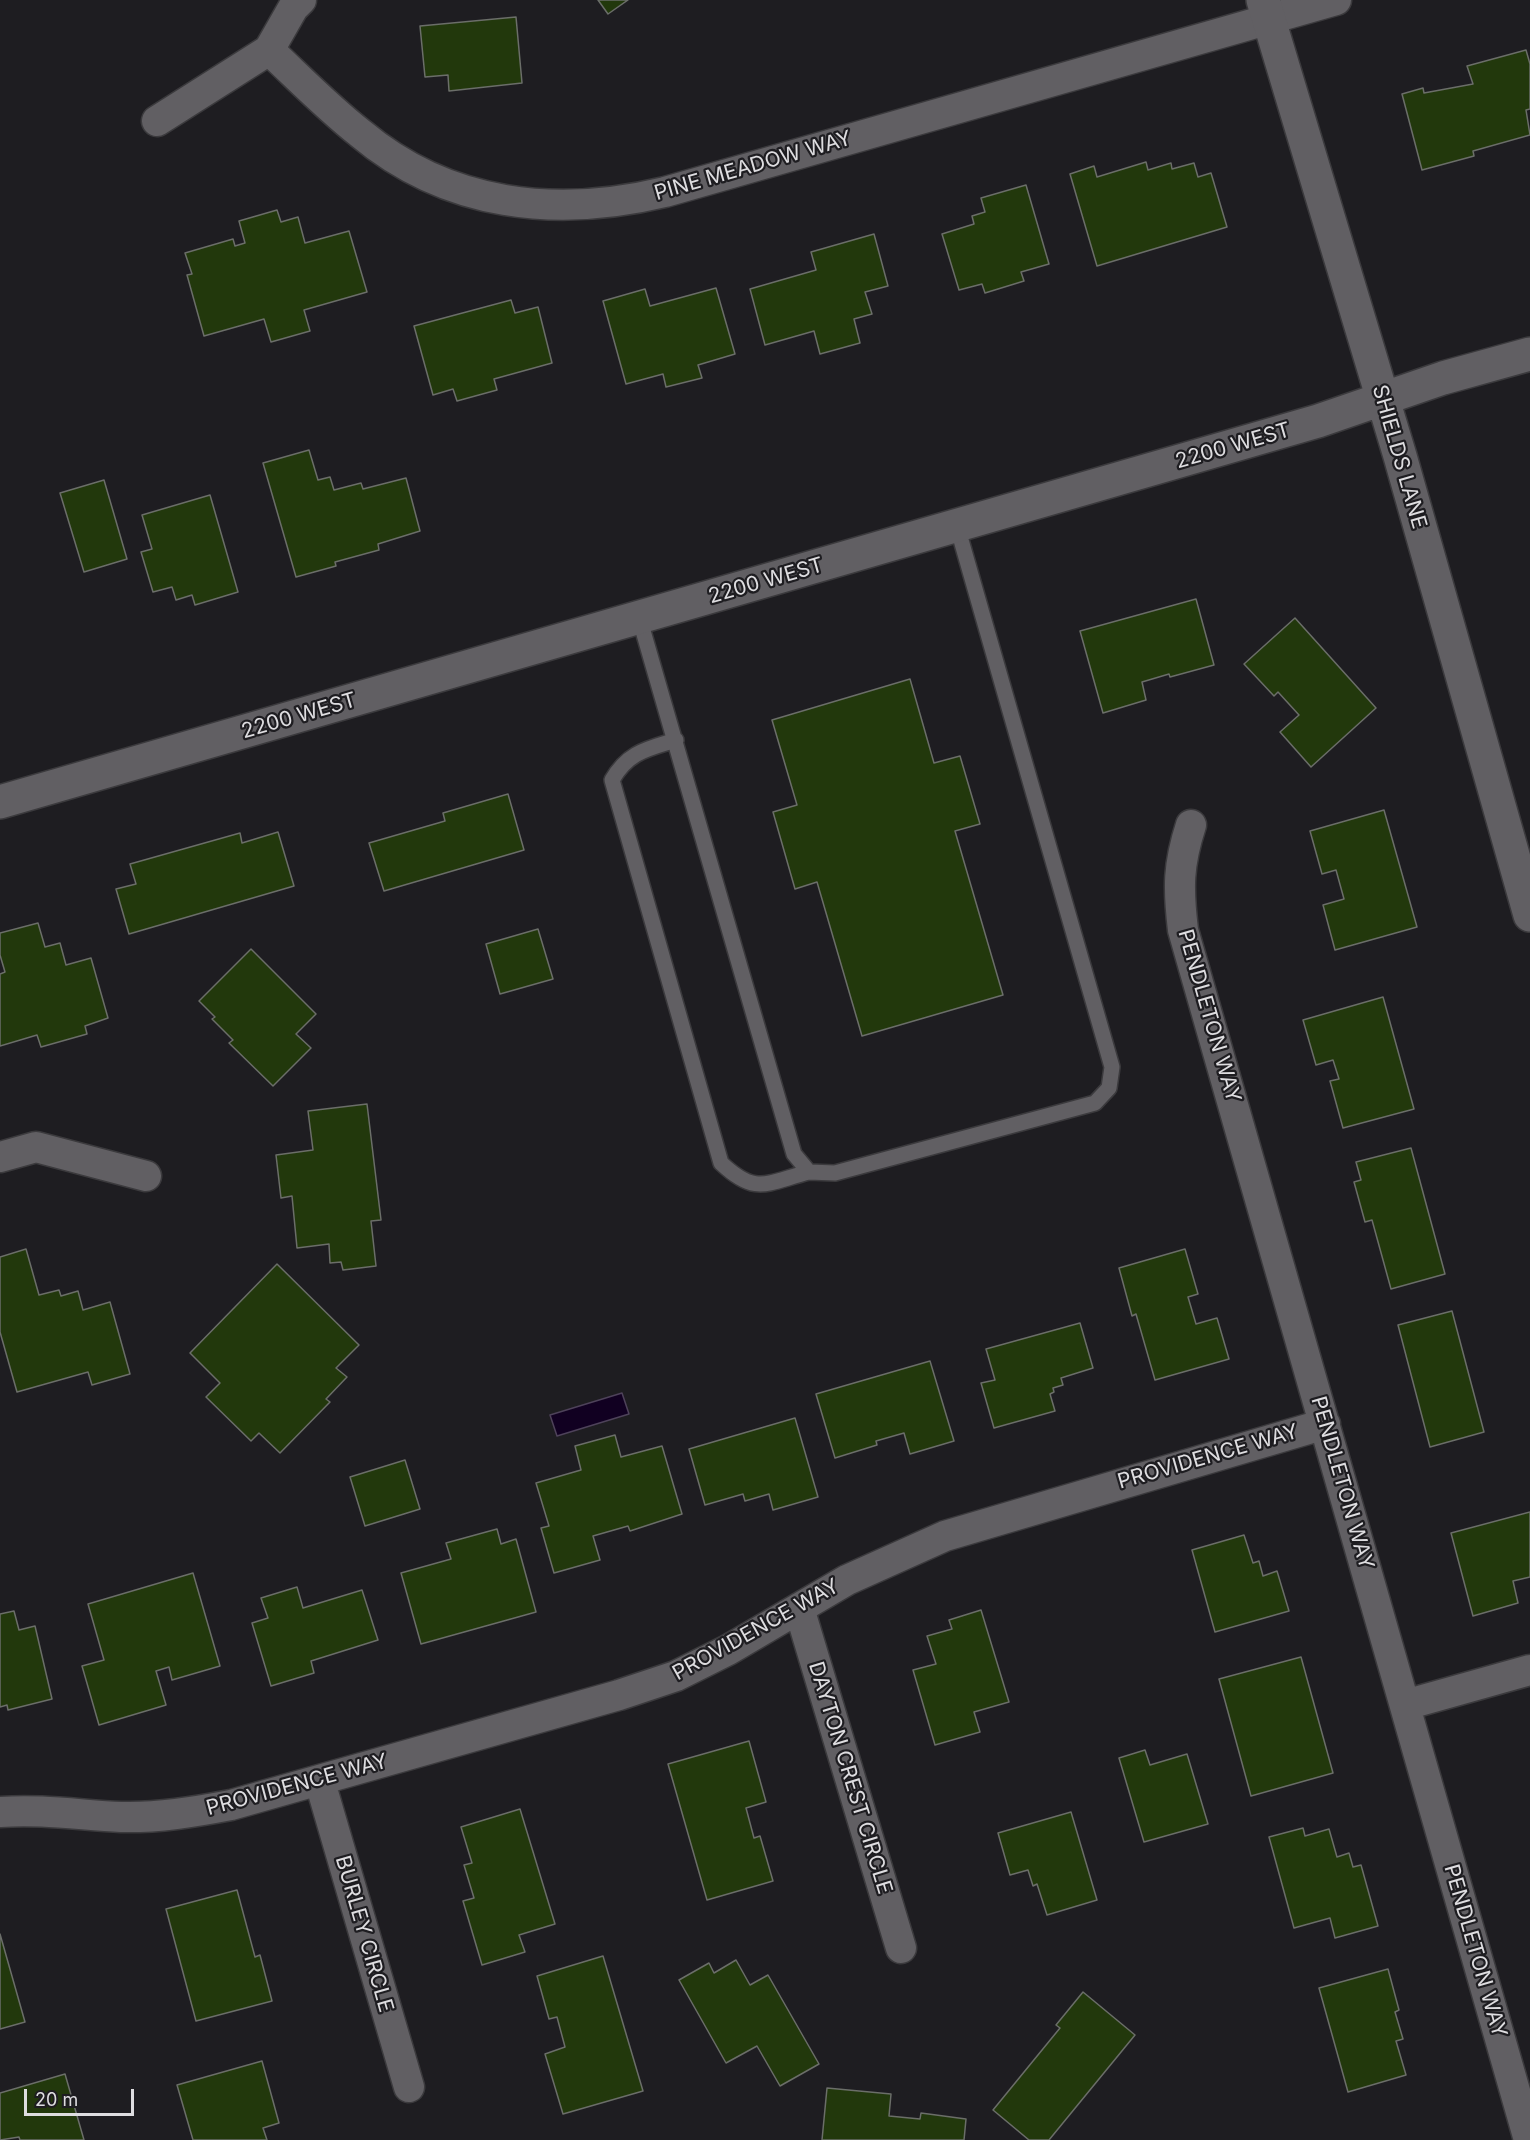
<!DOCTYPE html>
<style>
body{margin:0}
#map{position:relative;width:1530px;height:2140px;overflow:hidden;background:#1e1d21;font-family:Inter,sans-serif}
canvas{display:block}
.scale{position:absolute;left:24px;top:2089px;width:110px;height:27px;box-sizing:border-box;border:3px solid #dedde0;border-top:0;padding-left:8px;font-size:18px;line-height:21px;white-space:nowrap;color:#dedde0;-webkit-text-stroke:4px #1e1d21;paint-order:stroke}
</style>
<div id="map">
<canvas width="1530" height="2140"></canvas>
<div class="scale">20 m</div>
</div>
<script>
const g = document.querySelector('canvas').getContext('2d');
g.lineJoin = 'round';
function paint(path, color) { g.fillStyle = color; g.fill(path, 'evenodd'); }
function strokePath(path, color, width, dash) { g.strokeStyle = color; g.lineWidth = width; g.lineCap = dash ? 'butt' : 'round'; g.setLineDash(dash || []); g.stroke(path); }
function write(font, color, halo, rows, align = 'center') {
  g.font = font + ' Inter,sans-serif'; g.lineWidth = 4.5; g.setLineDash([]); g.textBaseline = 'middle'; g.strokeStyle = halo; g.fillStyle = color; for (const [text, x, y, turn = 0] of rows) {
    g.save(); g.translate(x, y); g.rotate((+turn || 0) * Math.PI / 180); g.textAlign = isNaN(turn) ? turn : align; if (halo) g.strokeText(text, 0, 0); g.fillText(text, 0, 0); g.restore();
  }
}
const water = new Path2D(`
 M 622,1393 L 629,1414 L 557,1436 L 550,1415 Z`);
const building = new Path2D(`
 M 598,0 L 628,0 L 608,14 Z
 M 516,17 L 522,83 L 449,91 L 448,75 L 425,77 L 420,26 Z
 M 1526,50 L 1530,64 L 1530,109 L 1526,110 L 1530,135 L 1473,151 L 1474,156 L 1422,170 L 1402,94 L 1423,88 L 1424,93 L 1473,84 L 1467,66 Z
 M 1146,162 L 1148,170 L 1171,163 L 1172,169 L 1194,163 L 1198,177 L 1211,173 L 1227,227 L 1097,266 L 1070,174 L 1094,166 L 1097,177 Z
 M 1026,185 L 1049,264 L 1021,272 L 1024,281 L 985,293 L 982,284 L 959,290 L 942,234 L 974,224 L 972,216 L 985,212 L 981,198 Z
 M 277,210 L 281,222 L 298,217 L 305,243 L 349,231 L 367,292 L 304,310 L 310,331 L 271,342 L 264,319 L 204,336 L 187,275 L 192,274 L 185,253 L 233,239 L 235,246 L 245,243 L 239,221 Z
 M 874,234 L 888,286 L 865,292 L 872,314 L 854,319 L 860,343 L 820,354 L 814,331 L 765,345 L 750,289 L 816,270 L 811,252 Z
 M 716,288 L 735,354 L 698,365 L 702,378 L 666,387 L 663,374 L 626,384 L 603,301 L 645,289 L 650,306 Z
 M 511,300 L 515,313 L 538,307 L 552,363 L 494,379 L 497,390 L 457,401 L 453,389 L 433,395 L 414,326 Z
 M 309,450 L 318,480 L 330,477 L 334,490 L 361,483 L 363,489 L 406,478 L 420,531 L 378,544 L 379,550 L 335,562 L 336,566 L 296,577 L 263,463 Z
 M 104,480 L 127,559 L 84,572 L 60,493 Z
 M 210,495 L 238,592 L 195,605 L 192,595 L 176,600 L 172,587 L 153,592 L 141,552 L 152,549 L 142,515 Z
 M 1196,599 L 1214,665 L 1170,677 L 1169,674 L 1142,682 L 1146,700 L 1103,713 L 1080,631 Z
 M 1295,618 L 1376,708 L 1311,767 L 1280,732 L 1299,715 L 1278,692 L 1274,696 L 1244,664 Z
 M 910,679 L 934,763 L 960,756 L 980,824 L 955,831 L 1003,995 L 862,1036 L 817,882 L 795,889 L 773,812 L 797,805 L 772,720 Z
 M 508,794 L 524,850 L 384,891 L 369,843 L 445,821 L 443,813 Z
 M 1384,810 L 1417,927 L 1335,950 L 1323,905 L 1344,899 L 1336,870 L 1322,874 L 1310,831 Z
 M 278,832 L 294,886 L 129,934 L 116,889 L 136,884 L 130,864 L 240,833 L 242,843 Z
 M 38,923 L 45,947 L 60,943 L 66,965 L 91,958 L 108,1018 L 85,1026 L 87,1034 L 41,1047 L 37,1035 L 0,1046 L 0,974 L 5,972 L 0,955 L 0,933 Z
 M 538,929 L 553,979 L 500,994 L 486,944 Z
 M 251,949 L 316,1014 L 296,1034 L 311,1048 L 273,1086 L 229,1043 L 233,1040 L 212,1019 L 215,1017 L 199,1001 Z
 M 1383,997 L 1414,1109 L 1343,1128 L 1330,1081 L 1339,1079 L 1333,1060 L 1316,1065 L 1303,1020 Z
 M 367,1104 L 381,1220 L 371,1221 L 376,1266 L 343,1270 L 341,1262 L 330,1263 L 329,1244 L 297,1248 L 292,1196 L 281,1198 L 276,1155 L 313,1150 L 308,1111 Z
 M 1411,1148 L 1445,1274 L 1391,1289 L 1372,1220 L 1365,1222 L 1354,1182 L 1361,1180 L 1356,1162 Z
 M 26,1249 L 39,1295 L 59,1290 L 61,1296 L 78,1291 L 83,1310 L 110,1302 L 130,1374 L 92,1385 L 88,1372 L 17,1392 L 0,1332 L 0,1257 Z
 M 1185,1249 L 1198,1294 L 1188,1297 L 1196,1324 L 1217,1318 L 1229,1359 L 1155,1380 L 1136,1314 L 1132,1316 L 1119,1268 Z
 M 277,1264 L 359,1345 L 336,1368 L 347,1377 L 326,1399 L 330,1402 L 280,1453 L 259,1433 L 251,1441 L 206,1397 L 220,1383 L 190,1353 Z
 M 1452,1311 L 1484,1432 L 1430,1447 L 1398,1325 Z
 M 1080,1323 L 1093,1368 L 1061,1378 L 1063,1385 L 1053,1388 L 1054,1392 L 1050,1394 L 1055,1411 L 994,1428 L 981,1383 L 995,1380 L 986,1349 Z
 M 930,1361 L 954,1441 L 910,1454 L 904,1433 L 876,1441 L 877,1445 L 835,1458 L 816,1394 Z
 M 795,1418 L 818,1497 L 773,1510 L 769,1494 L 745,1501 L 743,1494 L 705,1505 L 689,1449 Z
 M 615,1435 L 621,1457 L 662,1446 L 682,1514 L 630,1531 L 628,1526 L 593,1536 L 600,1560 L 554,1573 L 541,1528 L 549,1526 L 536,1483 L 581,1470 L 575,1446 Z
 M 405,1460 L 420,1509 L 365,1526 L 350,1477 Z
 M 1530,1512 L 1530,1577 L 1513,1581 L 1518,1603 L 1473,1616 L 1451,1533 Z
 M 497,1529 L 501,1544 L 516,1539 L 536,1612 L 421,1644 L 401,1573 L 451,1559 L 446,1543 Z
 M 1244,1535 L 1253,1563 L 1259,1561 L 1263,1576 L 1277,1571 L 1289,1611 L 1215,1632 L 1192,1550 Z
 M 193,1573 L 220,1666 L 172,1680 L 169,1667 L 156,1671 L 166,1705 L 99,1725 L 82,1666 L 104,1660 L 88,1604 Z
 M 297,1587 L 303,1608 L 362,1590 L 378,1640 L 311,1661 L 314,1673 L 271,1686 L 252,1623 L 268,1618 L 261,1598 Z
 M 981,1610 L 1009,1702 L 974,1712 L 980,1732 L 935,1745 L 913,1670 L 936,1664 L 927,1636 L 952,1629 L 949,1620 Z
 M 14,1611 L 19,1630 L 35,1626 L 52,1699 L 8,1710 L 7,1705 L 0,1707 L 0,1614 Z
 M 1301,1657 L 1333,1773 L 1251,1796 L 1219,1679 Z
 M 749,1741 L 766,1802 L 746,1808 L 754,1838 L 760,1836 L 773,1881 L 707,1900 L 668,1764 Z
 M 1145,1750 L 1150,1765 L 1187,1754 L 1208,1824 L 1144,1842 L 1119,1758 Z
 M 520,1809 L 555,1924 L 519,1935 L 525,1952 L 482,1965 L 463,1901 L 474,1898 L 464,1865 L 472,1863 L 461,1827 Z
 M 1071,1812 L 1097,1900 L 1047,1915 L 1037,1884 L 1033,1886 L 1028,1870 L 1010,1875 L 998,1833 Z
 M 1303,1828 L 1305,1836 L 1329,1829 L 1337,1857 L 1349,1853 L 1353,1867 L 1361,1865 L 1378,1926 L 1335,1938 L 1330,1918 L 1294,1928 L 1269,1837 Z
 M 237,1890 L 255,1957 L 260,1955 L 272,2001 L 196,2021 L 166,1909 Z
 M 0,1934 L 25,2022 L 0,2029 Z
 M 603,1956 L 643,2091 L 563,2114 L 545,2054 L 565,2047 L 557,2017 L 549,2019 L 537,1976 Z
 M 736,1960 L 750,1985 L 768,1975 L 819,2064 L 780,2086 L 757,2046 L 726,2063 L 679,1980 L 709,1963 L 714,1973 Z
 M 1388,1969 L 1399,2010 L 1395,2012 L 1403,2039 L 1396,2041 L 1406,2075 L 1348,2092 L 1319,1988 Z
 M 1083,1992 L 1135,2035 L 1049,2140 L 1029,2140 L 993,2110 L 1060,2028 L 1056,2025 Z
 M 262,2061 L 279,2123 L 263,2128 L 267,2140 L 193,2140 L 177,2085 Z
 M 65,2074 L 84,2140 L 20,2140 L 19,2137 L 0,2140 L 0,2093 Z
 M 827,2088 L 891,2094 L 889,2116 L 920,2119 L 921,2113 L 966,2119 L 964,2140 L 822,2140 Z`);
const lane = new Path2D(`
 M 639,617 L 794,1154 L 809,1172 L 835,1173 L 1095,1103 L 1109,1088 L 1112,1067 L 957,526
 M 676,740 C 647,749 628,752 612,780 L 721,1163 C 756,1196 766,1183 809,1172`);
const street = new Path2D(`
 M 269,50 C 299,78 328,108 360,133 C 448,207 557,218 665,192 L 1336,0
 M 157,121 L 269,50 L 293,8 L 301,0
 M 1191,825 C 1178,865 1178,888 1183,930 L 1529,2140
 M 0,1157 L 36,1147 L 146,1176
 M 799,1608 L 901,1948
 M 1405,1705 L 1530,1670
 M 320,1782 L 409,2087
 M 0,1812 C 41,1809 80,1815 121,1817 C 158,1818 194,1812 231,1805 L 619,1695 L 676,1676 L 728,1650 L 847,1580 L 945,1536 L 1325,1424`);
const secondary = new Path2D(`
 M 1263,0 L 1400,456 L 1530,915
 M 0,802 L 1318,421 L 1443,378 L 1530,354`);
const streetNames = [
 ["PINE MEADOW WAY",753,166,-16],
 ["2200 WEST",1233,446,-16],
 ["SHIELDS LANE",1399,457,74],
 ["2200 WEST",766,581,-16],
 ["2200 WEST",299,716,-16],
 ["PENDLETON WAY",1209,1016,74],
 ["PROVIDENCE WAY",1208,1457,-16],
 ["PENDLETON WAY",1342,1483,74],
 ["PROVIDENCE WAY",756,1630,-29],
 ["DAYTON CREST CIRCLE",850,1778,73],
 ["PROVIDENCE WAY",297,1785,-15],
 ["BURLEY CIRCLE",364,1934,74],
 ["PENDLETON WAY",1475,1951,74]
];
paint(water, '#110021');
strokePath(water, '#4e425a', 1.5);
paint(building, '#22380c');
strokePath(building, '#6b6e69', 1.5);
strokePath(lane, '#3b3a3d', 18);
strokePath(street, '#3b3a3d', 33);
strokePath(secondary, '#3b3a3d', 36);
strokePath(lane, '#615f63', 15);
strokePath(street, '#615f63', 30);
strokePath(secondary, '#615f63', 33);
write('21px', '#dedde0', '#1e1d21', streetNames);
</script>
